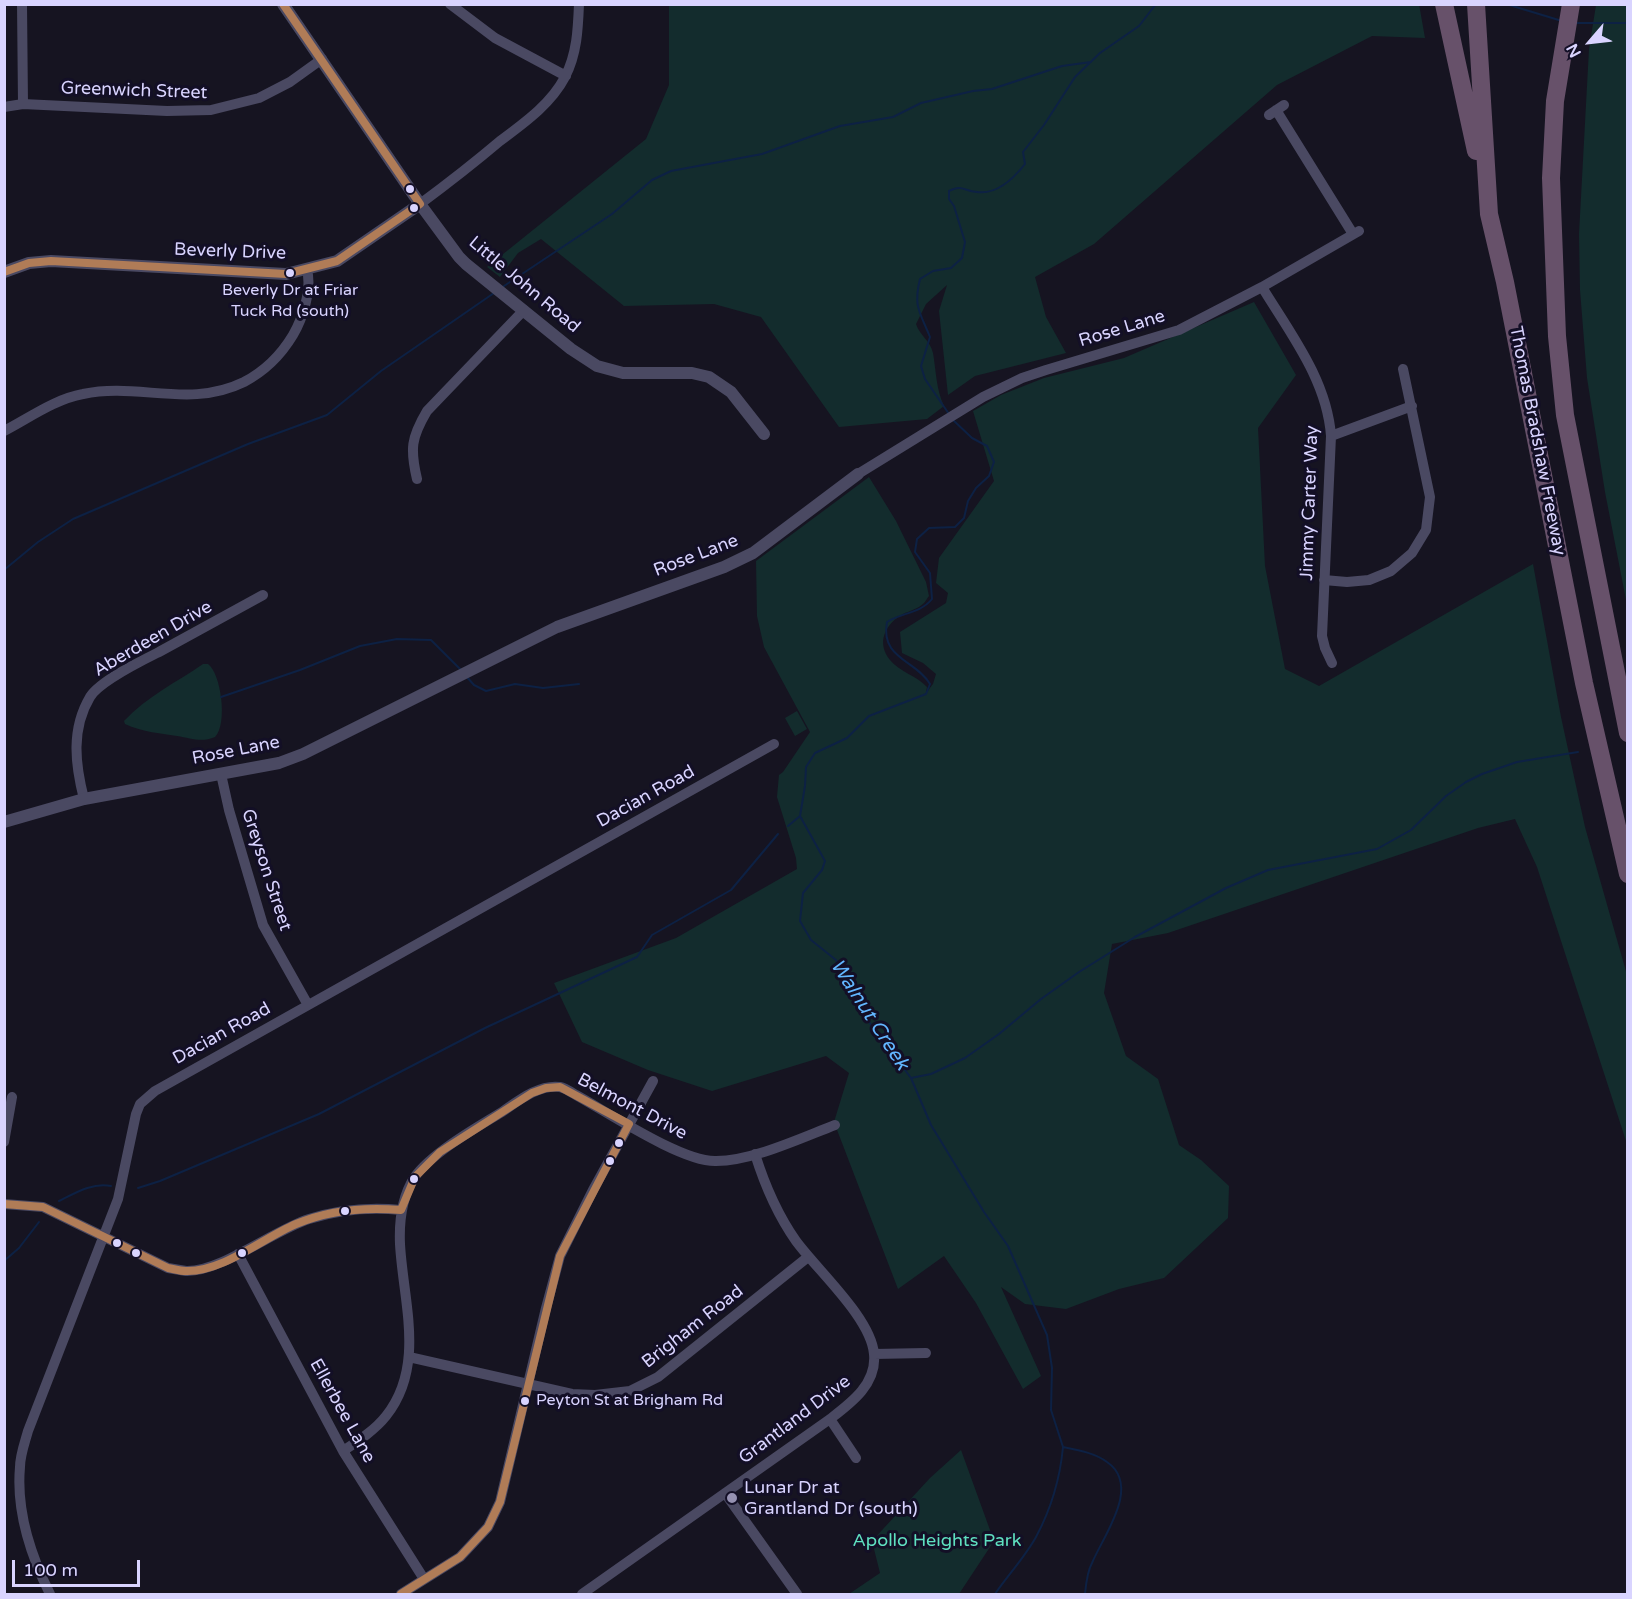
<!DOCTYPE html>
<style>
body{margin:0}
#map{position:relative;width:1632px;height:1599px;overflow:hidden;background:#161421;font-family:"Varela Round",sans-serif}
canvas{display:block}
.frame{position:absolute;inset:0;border:6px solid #d9d4ff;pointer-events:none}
.north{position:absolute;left:1560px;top:12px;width:60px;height:60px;-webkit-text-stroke:4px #130f26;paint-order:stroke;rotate:242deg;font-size:16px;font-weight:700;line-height:24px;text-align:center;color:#d9d4ff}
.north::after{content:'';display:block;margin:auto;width:21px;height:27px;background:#d9d4ff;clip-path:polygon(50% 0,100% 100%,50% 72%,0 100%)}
.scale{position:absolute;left:12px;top:1560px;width:128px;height:27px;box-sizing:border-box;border:3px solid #d9d4ff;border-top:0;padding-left:8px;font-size:18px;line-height:21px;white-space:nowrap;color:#d9d4ff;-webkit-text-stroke:4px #130f26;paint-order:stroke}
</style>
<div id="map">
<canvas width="1632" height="1599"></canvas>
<div class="frame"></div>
<div class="north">N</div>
<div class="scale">100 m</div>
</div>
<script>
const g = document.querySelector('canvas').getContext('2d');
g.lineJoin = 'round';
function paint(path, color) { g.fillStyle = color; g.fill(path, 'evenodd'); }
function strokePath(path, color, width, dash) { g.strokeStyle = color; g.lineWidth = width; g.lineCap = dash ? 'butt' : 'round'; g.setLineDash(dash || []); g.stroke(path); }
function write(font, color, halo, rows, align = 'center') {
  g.font = font + ' "Varela Round",sans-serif'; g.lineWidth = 6; g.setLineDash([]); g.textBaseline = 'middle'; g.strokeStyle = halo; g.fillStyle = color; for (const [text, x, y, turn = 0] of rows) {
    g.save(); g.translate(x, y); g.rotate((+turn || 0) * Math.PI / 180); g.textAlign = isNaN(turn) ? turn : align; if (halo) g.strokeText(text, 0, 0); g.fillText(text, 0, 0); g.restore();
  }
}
const green = new Path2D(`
 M 669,5 L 1419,4 L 1425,38 L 1372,36 L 1277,85 L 1094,244 L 1035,277 L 1046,317 L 1066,353 L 975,376 L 948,395 L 939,311 L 947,285 L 926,304 L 916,324 C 920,336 930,340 933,353 C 936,370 936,389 944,406 L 927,419 L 839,427 L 761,317 L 714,304 L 624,306 L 541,239 L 518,253 L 500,277 L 487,267 L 646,139 L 669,85 Z
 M 1596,5 L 1627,5 L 1627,605 L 1605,492 L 1587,378 L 1580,290 L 1579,234 L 1589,49 Z
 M 1254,302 L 1296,375 L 1258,428 L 1265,566 L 1285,669 L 1319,686 L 1533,564 L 1561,717 L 1585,827 L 1627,975 L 1627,1144 L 1537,867 L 1515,819 L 1478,828 L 1168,933 L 1112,944 L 1104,993 L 1126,1056 L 1158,1079 L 1179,1145 L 1201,1160 L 1229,1186 L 1228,1218 L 1164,1278 L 1119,1289 L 1066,1309 L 1025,1304 L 1001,1287 L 1041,1376 L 1023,1389 L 976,1303 L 944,1256 L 898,1289 L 834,1122 L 849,1073 L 826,1056 L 712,1091 L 648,1070 L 582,1042 L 554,983 L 676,938 L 797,869 L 796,858 L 777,797 L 779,775 L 783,772 L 810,732 L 764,647 L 757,616 L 756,561 L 869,477 L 896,521 L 926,582 L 929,596 C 927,598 926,601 924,603 C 919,608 910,611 903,614 C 885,624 876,643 890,660 C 900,672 917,676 927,687 L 926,693 L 933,684 L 936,674 L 923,663 L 902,653 L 900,632 L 946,603 L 948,593 L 936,583 L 939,558 L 994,481 L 973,411 L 1001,395 L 1044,378 L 1124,358 Z
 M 203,664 L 208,664 C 221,673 228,724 215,737 C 201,743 191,738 177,736 C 159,733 142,732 125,724 L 124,721 C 146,697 177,682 203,664 Z
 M 797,711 L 807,729 L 795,736 L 785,718 Z
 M 961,1450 L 994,1541 L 959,1594 L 849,1594 L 880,1573 L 872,1541 L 930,1478 Z`);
const stream = new Path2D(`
 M 1506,4 L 1562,21
 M 1576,23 L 1628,23
 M 501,288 L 612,214 L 652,180 L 671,171 L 762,154 L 840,126 L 893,117 L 921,103 L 973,91 L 992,89 L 1062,66 L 1091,62
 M 949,414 L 925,379 L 921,366 L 930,337 C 920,312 913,307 920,279 L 933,271 L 951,268 L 962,258 L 965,242 L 954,206 L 949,199 L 949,191 C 963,184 963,191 977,192 C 997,195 1014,178 1025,164 L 1023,152 L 1044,125 L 1075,77 L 1100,53 L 1139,26 L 1156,4
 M 952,419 L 972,438 L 987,446 L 994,462 L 989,476 L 976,488 L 968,501 L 964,518 L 955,527 L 929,528 L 917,539 L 915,552 L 930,573 L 932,599 C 921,613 901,613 887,622 C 880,659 916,660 930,684 L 926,694 L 869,716 L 847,738 L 815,753 L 806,767 L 805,786 L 800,816 L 825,861 L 822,870 L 803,893 L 800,921 L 811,940 L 836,960 L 871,1025 L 911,1078 L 931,1125 L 984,1212 L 1008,1246 L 1047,1335 L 1052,1368 L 1051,1410 L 1063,1447
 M 4,570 L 38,542 L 73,519 L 248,444 L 327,415 L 381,371 L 494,293
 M 466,676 L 474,685 L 486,691 L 515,684 L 543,688 L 579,684
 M 221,697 L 300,670 L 360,646 L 397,639 L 431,640 L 460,669
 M 788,826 L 800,816
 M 911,1078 L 931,1074 L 965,1058 L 999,1034 L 1041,999 L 1079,972 L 1135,937 L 1226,888 L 1268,870 L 1377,849 L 1411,830 L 1446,796 L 1466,782 L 1482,774 L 1517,762 L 1578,752
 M 138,1188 L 160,1181 L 319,1114 L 485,1028 L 637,957 L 652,935 L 731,890 L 778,834
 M 59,1201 C 75,1193 93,1182 111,1186
 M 4,1261 L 19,1248 L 39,1222
 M 1063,1447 C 1078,1450 1095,1453 1107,1462 C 1142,1486 1103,1536 1092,1563 C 1087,1572 1086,1584 1085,1594
 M 995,1594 C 1008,1575 1025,1557 1036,1537 C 1051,1509 1060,1479 1063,1447`);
const minor = new Path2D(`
 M 22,4 L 23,104
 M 450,4 L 495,38 L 566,76
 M 4,107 L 23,104 L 167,111 L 211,110 L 259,98 L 290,82 L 322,59
 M 1276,110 L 1353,234
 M 1269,115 L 1284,105
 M 420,204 C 447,184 474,163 500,141 C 524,123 551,104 565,77 C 577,54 578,29 579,4
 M 1262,287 C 1290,333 1327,380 1331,436 L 1322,636 L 1325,648 L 1332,663
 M 4,431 C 29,418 55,399 83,394 C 138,382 189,409 244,382 C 265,371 281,355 293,335 C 303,318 312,289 307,270
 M 1331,436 L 1412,406
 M 858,474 L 983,397 L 1022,378 L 1046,370 L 1179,330 L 1262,287 L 1359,231
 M 417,479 C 410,449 411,438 427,411 L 524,310
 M 1324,580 L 1347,582 L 1369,580 L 1391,571 L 1412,553 L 1426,530 L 1430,497 L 1403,369
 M 221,774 L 229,810 L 263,925 L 308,1005
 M 84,799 C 75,764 71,729 90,697 C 100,681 141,661 159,652 C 193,633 228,614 263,595
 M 4,1142 L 12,1097
 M 4,1204 L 43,1207 L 168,1268 C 174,1269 180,1270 186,1271 C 221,1272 274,1230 309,1219 C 338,1210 371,1207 401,1210
 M 238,1254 L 343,1451 L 424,1579
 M 874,1354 L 926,1353
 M 409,1357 L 572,1394 L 595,1395 L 630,1391 L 658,1377 L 808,1257
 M 830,1419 L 856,1458
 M 343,1451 C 358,1441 375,1430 386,1416 C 426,1366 403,1301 400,1244 C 399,1221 402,1197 414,1178 C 430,1154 477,1127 502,1112 C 518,1101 539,1084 560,1087 C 565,1088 571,1092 576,1095 C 609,1113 682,1162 716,1161 C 752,1161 801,1138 835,1125
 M 725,1493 L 797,1594
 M 50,1594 C 31,1556 16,1511 20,1467 C 20,1455 25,1442 28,1431 L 118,1199 L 136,1114 L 140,1104 L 155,1091 L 774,744
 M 401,1594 L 460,1557 L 488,1527 L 500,1502 L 546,1308 L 560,1256 L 593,1190 L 653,1081
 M 582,1594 L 830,1419 C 851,1403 877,1384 874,1354 C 871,1318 818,1271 796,1241 C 777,1214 765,1186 755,1154`);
const tertiary = new Path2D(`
 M 283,4 L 420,204 L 459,257 L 466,264 L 571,349 L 597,366 L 623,373 L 692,373 L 709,377 L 731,392 L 764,434
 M 4,272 L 29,263 L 51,261 L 286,274 L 337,261 L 420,204
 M 4,822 L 84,799 L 279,763 L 303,754 L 557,627 L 724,567 L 753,553 L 858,474`);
const motorway = new Path2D(`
 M 1444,4 L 1476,151
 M 1476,4 L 1489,214 L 1505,282 L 1584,683 L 1628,874
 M 1571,4 L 1555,101 L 1551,178 L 1557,336 L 1565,415 L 1628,733`);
const bus1 = new Path2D(`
 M 4,272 L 29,263 L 51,261 L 286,274 L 337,261 L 420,204 L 283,4
 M 4,1204 L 43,1207 L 168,1268 C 174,1269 180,1271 186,1271 C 223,1272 263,1238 296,1224 C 329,1210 366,1207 401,1210 L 415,1177 L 440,1152 L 532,1093 L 546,1088 L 560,1087 L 629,1124 L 560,1256 L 500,1502 L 488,1527 L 460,1557 L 401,1594`);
const markers = [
 [410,189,5,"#d9d4ff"],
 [414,208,5,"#d9d4ff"],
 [290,273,5,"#d9d4ff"],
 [619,1143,5,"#d9d4ff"],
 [610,1161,5,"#d9d4ff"],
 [414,1179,5,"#d9d4ff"],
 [345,1211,5,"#d9d4ff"],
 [117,1243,5,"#d9d4ff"],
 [136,1253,5,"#d9d4ff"],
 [242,1253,5,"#d9d4ff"],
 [525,1401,5,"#d9d4ff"],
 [732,1498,6,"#9591b1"]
];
const busNames = [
 ["Beverly Dr at Friar",290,291],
 ["Tuck Rd (south)",290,312],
 ["Peyton St at Brigham Rd",536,1401,"left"]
];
const streetNames = [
 ["Greenwich Street",134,91,2],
 ["Beverly Drive",230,252,2],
 ["Little John Road",524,285,40],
 ["Rose Lane",1122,329,-17],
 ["Thomas Bradshaw Freeway",1537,441,79],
 ["Jimmy Carter Way",1310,503,-88],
 ["Rose Lane",696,556,-21],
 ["Aberdeen Drive",153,639,-30],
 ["Rose Lane",236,751,-11],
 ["Dacian Road",646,797,-29],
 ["Greyson Street",266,870,72],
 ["Dacian Road",222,1034,-29],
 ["Belmont Drive",632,1107,28],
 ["Brigham Road",693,1327,-38],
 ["Ellerbee Lane",342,1411,61],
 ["Grantland Drive",795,1420,-37]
];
const poiNames = [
 ["Lunar Dr at",744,1488],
 ["Grantland Dr (south)",744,1509]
];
const parkNames = [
 ["Apollo Heights Park",937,1541]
];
const waterNames = [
 ["Walnut Creek",869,1015,57]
];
paint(green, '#132c2d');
strokePath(stream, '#0d2144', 2);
strokePath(minor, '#4a4962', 10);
strokePath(tertiary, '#4a4962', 12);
strokePath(motorway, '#67516a', 18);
strokePath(bus1, '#b07c57', 8);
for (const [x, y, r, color] of markers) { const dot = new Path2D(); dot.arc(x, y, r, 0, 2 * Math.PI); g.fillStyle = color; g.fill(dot); strokePath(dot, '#130f26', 2); }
write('16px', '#d9d4ff', '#130f26', busNames);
write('18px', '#d9d4ff', '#130f26', streetNames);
write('18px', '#d9d4ff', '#130f26', poiNames, 'left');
write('18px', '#5fe0c0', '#130f26', parkNames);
write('italic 20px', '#62b6ff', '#130f26', waterNames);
</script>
